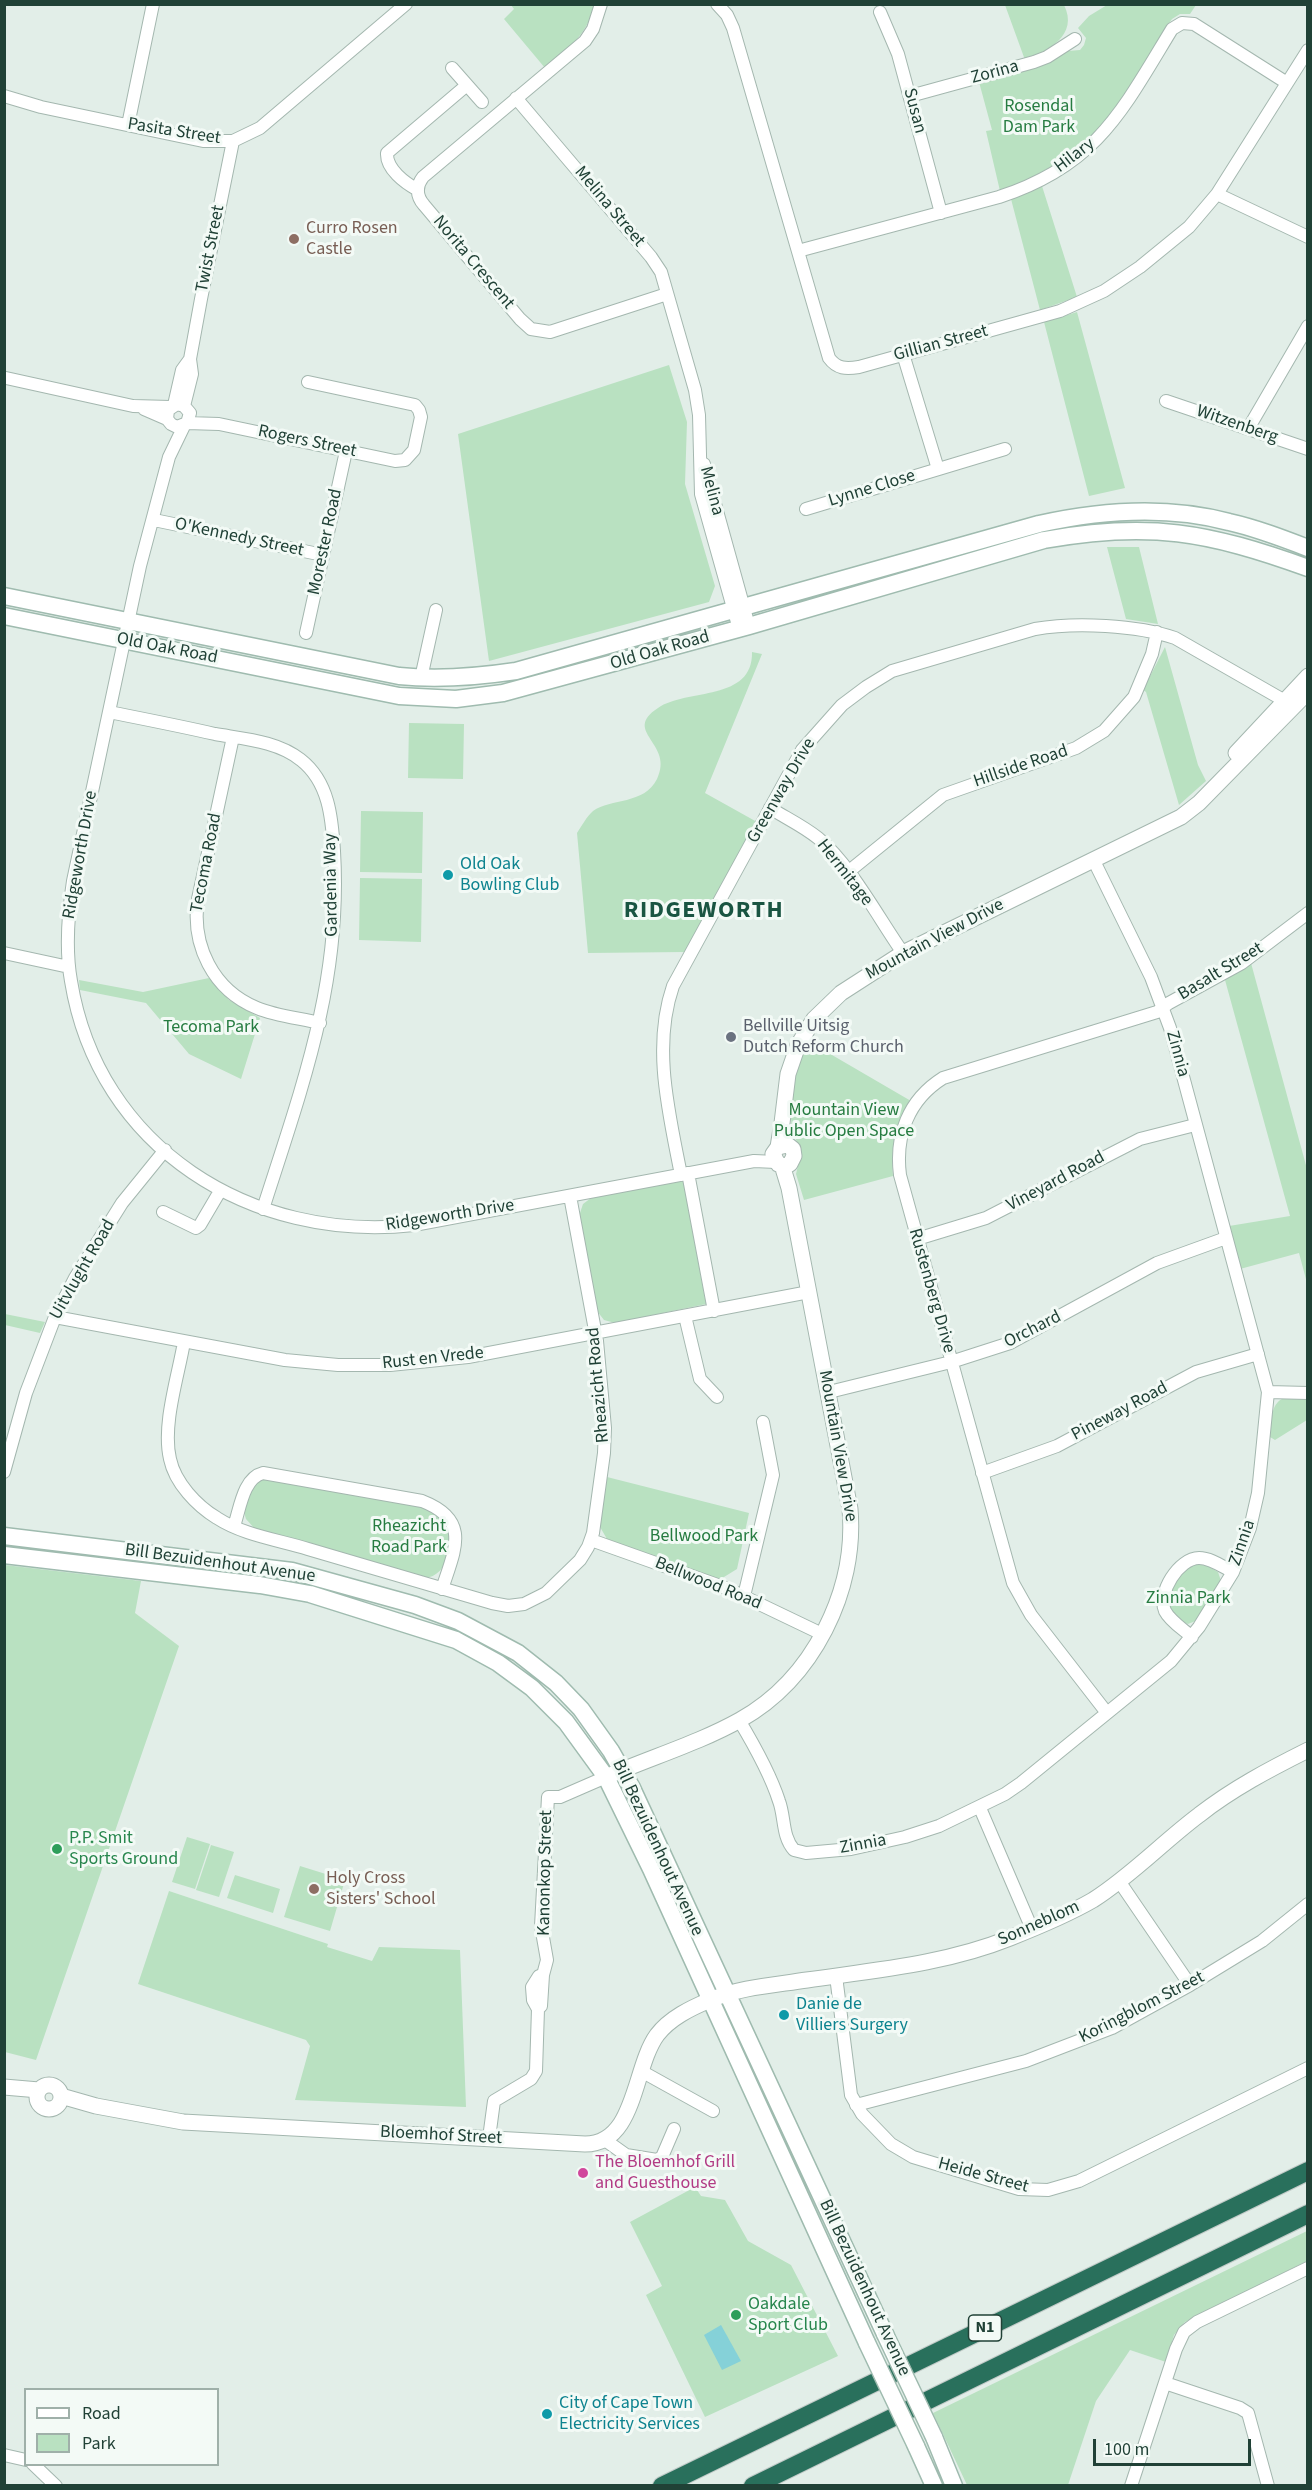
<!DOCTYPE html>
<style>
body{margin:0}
#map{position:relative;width:1312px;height:2490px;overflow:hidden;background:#e2eee8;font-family:"Source Sans 3",sans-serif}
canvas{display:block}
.frame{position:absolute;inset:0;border:6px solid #204136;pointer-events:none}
.legend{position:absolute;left:24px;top:2388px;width:195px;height:78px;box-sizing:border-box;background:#f3faf6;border:2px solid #9fb0a9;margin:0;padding:8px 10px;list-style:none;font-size:18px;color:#204136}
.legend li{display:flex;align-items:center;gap:12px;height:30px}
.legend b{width:30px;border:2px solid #9fb0a9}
.scale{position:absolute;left:1093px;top:2439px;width:158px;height:27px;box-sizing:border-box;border:3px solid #204136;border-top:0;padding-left:8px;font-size:18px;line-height:21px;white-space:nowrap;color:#204136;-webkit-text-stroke:4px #f3faf6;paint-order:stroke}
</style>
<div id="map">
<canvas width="1312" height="2490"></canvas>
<div class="frame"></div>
<ul class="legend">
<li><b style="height:8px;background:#fff"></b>Road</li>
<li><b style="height:16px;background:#b9e1c1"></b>Park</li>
</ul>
<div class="scale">100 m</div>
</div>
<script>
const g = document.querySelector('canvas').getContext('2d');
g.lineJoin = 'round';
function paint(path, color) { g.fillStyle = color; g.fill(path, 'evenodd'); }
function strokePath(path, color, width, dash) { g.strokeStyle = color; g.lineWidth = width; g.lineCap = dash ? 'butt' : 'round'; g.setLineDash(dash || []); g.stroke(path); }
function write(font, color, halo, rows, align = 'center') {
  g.font = font + ' "Source Sans 3",sans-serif'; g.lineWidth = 6; g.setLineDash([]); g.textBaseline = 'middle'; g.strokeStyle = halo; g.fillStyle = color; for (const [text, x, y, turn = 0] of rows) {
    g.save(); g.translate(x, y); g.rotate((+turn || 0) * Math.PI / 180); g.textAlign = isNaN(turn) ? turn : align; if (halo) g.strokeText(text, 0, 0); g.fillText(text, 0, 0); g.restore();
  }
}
const green = new Path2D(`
 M 511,5 L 595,5 C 584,39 571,45 545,68 L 504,19 L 514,9 Z
 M 1005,5 L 1064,5 C 1079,35 1048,51 1025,60 Z
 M 1107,5 L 1196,5 L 1190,14 L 1180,14 L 1172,19 C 1153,45 1139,75 1121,102 C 1092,146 1049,172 1000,191 L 986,131 L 992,130 L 979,82 L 1068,51 L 1080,50 L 1084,45 L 1086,38 L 1078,28 L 1089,16 Z
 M 1042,186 L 1077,297 L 1040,310 L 1011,199 Z
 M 1077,312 L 1125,488 L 1089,496 L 1044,322 Z
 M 669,365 L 687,422 L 685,484 L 715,586 L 709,602 L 489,661 L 458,434 Z
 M 1107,547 L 1139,547 L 1158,624 L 1126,619 Z
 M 1165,647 L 1198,765 L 1206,781 L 1179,805 L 1146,692 L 1143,690 Z
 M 752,652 L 762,654 L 705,793 L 757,822 L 685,952 L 588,953 L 577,833 C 581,827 587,816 593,811 C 611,798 644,805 657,779 C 675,743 621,732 658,708 C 687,688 753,702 752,652 Z
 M 409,723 L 464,724 L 463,779 L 408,778 Z
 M 361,811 L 423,812 L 422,873 L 360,872 Z
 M 360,878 L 422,879 L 421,942 L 359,940 Z
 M 1251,963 L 1307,1169 L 1307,1283 L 1299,1253 L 1240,1269 L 1229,1226 L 1290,1216 L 1225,980 Z
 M 209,978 L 229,1000 L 260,1018 L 241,1079 L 189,1054 L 146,1003 L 80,990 L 79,980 L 143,992 Z
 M 808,1041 L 911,1101 C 896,1124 890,1148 893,1176 L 804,1200 L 796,1174 L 801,1153 L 792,1129 L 790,1109 L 797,1067 Z
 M 683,1180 L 706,1304 L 615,1323 L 604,1320 L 597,1311 L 579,1216 L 583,1204 L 591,1198 Z
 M 5,1314 L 45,1322 L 40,1333 L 5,1325 Z
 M 1284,1398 L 1307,1398 L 1307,1420 L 1275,1440 L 1270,1437 C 1272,1424 1269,1404 1284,1398 Z
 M 607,1477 L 749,1513 L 737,1569 L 724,1577 L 722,1581 L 607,1539 L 600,1527 Z
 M 265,1478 C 296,1483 326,1489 357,1494 C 384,1499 417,1499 441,1517 C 460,1531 450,1579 423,1578 L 255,1529 L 246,1519 C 241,1504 251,1484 265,1478 Z
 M 1195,1564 L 1208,1566 L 1218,1572 L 1221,1581 L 1198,1620 L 1188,1624 C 1156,1612 1171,1573 1195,1564 Z
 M 5,1565 L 141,1581 L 135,1613 L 179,1646 L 36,2060 L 5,2052 Z
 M 187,1837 L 210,1844 L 195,1889 L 172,1882 Z
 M 211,1845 L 234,1852 L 219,1897 L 196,1890 Z
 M 300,1866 L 345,1880 L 330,1931 L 284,1917 Z
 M 235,1875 L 280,1889 L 273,1913 L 227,1898 Z
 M 169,1891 L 328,1944 L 327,1947 L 372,1961 L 379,1947 L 460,1950 L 466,2107 L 295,2100 L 310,2046 L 306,2040 L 138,1984 Z
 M 695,2187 L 701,2196 L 725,2200 L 748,2241 L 791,2265 L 838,2356 L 705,2417 L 646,2295 L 662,2286 L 630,2222 Z
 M 1307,2231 L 1307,2261 L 1185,2322 L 1174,2335 L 1166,2362 L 1130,2350 L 1096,2401 L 1068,2485 L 967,2485 L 933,2413 Z`);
const water = new Path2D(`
 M 721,2325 L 741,2361 L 722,2370 L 704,2335 Z`);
const minor = new Path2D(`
 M 601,4 L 593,29 L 585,41 L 423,177 C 416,186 416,196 424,205 L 520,319 L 531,329 L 550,332 L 667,294
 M 717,4 L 727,15 L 733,28 L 829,358 C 837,369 846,369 859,367 L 1060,311 L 1104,291 L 1140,267 L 1189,227 L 1217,194 L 1308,50
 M 880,12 L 898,54 L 941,213
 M 452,68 L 482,102
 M 4,96 L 41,107 L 203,141 L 233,141 L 260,128 L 406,4
 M 910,96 L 1034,62 L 1047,57 L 1075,39
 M 516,98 L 651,257 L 661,272 L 695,390 L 699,415 L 701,494 L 739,629
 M 128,125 L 153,4
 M 418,190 C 405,183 386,169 387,153 L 467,85
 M 1217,194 L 1308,237
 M 798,251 L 999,197 C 1097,165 1122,111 1172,29 L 1182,23 L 1194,24 L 1287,83
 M 903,354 L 938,469
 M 6,378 L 133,406 L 170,407
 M 1166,401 L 1308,449
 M 174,405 L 182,370 L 190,359
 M 184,406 L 192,374 L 190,359 L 201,299 L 233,141
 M 144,409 L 167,419 L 171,424 L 177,427 L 187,423 L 190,413 L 184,406 L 177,404 L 168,410 L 167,419
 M 187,423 L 219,424 L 395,461 L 405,460 L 414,450 L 421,417 L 419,410 L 415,405 L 308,382
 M 184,426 L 169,457 L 140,566 L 73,881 C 68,914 65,948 71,981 C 98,1148 252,1243 414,1225 L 754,1161 L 776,1162
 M 1248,429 L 1308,326
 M 704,464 L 749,626
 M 806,509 L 1005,449
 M 154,520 L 323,555
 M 306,633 L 346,451
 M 421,678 L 436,610
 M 109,712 C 144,719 180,726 215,734 C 244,739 278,741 301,760 C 329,782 332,818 334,851 C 342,981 302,1087 263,1209
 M 233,737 L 198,899 C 191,945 213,990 257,1008 C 276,1016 299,1018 320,1023
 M 770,808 C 786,818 803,826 818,838 C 850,864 879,919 903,953
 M 848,872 L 943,795 L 1076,748 L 1104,731 L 1134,697 L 1152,654 L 1157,632
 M 4,953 L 69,967
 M 688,1173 L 714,1311
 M 681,1175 C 669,1113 652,1047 673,986 L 802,750 L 842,705 L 866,687 L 892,671 L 1035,629 C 1075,622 1137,625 1175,638 L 1292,705
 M 163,1212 L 196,1228 L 200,1225 L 220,1191
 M 917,1239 L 986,1218 L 1140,1139 L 1195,1125
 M 685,1316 L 700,1379 L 717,1397
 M 55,1317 L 285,1360 L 338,1365 L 390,1365 L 468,1357 L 809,1292
 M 184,1342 C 178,1377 162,1425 170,1459 C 175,1483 197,1506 217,1518 C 243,1535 279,1540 308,1549 C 369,1567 431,1585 492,1603 L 508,1606 L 524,1604 L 546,1593 L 580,1560 L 588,1547 L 593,1533 L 604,1453 L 605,1428 L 597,1341 L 570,1196
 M 829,1392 L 951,1362 L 1010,1343 L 1157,1263 L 1226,1238
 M 1268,1392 L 1308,1393
 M 4,1472 L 26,1393 L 55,1317 L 75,1278 L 122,1203 L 165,1150
 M 982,1473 L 1057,1446 L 1196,1372 L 1258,1354
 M 234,1526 C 240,1509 243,1478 263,1473 L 422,1501 C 471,1520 455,1549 442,1589
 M 591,1540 L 726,1588 L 822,1634
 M 744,1596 L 773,1475 L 763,1422
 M 1192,1637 C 1183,1629 1170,1621 1165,1611 C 1157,1593 1179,1558 1199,1558 C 1211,1558 1223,1567 1233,1572
 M 1107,1713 L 1031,1615 L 1013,1583 L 900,1175 C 895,1136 908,1100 943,1078 L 1157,1012 L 1169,1003 L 1242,963 L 1308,913
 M 739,1720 C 754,1745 770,1773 779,1801 C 785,1817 782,1837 794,1850 L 806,1853 L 851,1849 L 905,1837 L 939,1826 L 1005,1794 L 1021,1783 L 1171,1661 L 1199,1627 L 1233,1572 L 1250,1528 L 1258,1493 L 1268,1392 L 1170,1028 L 1151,977 L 1093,859
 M 980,1808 L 1032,1929
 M 1119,1881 L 1190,1985
 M 836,1976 L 851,2095 L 862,2114 L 891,2144 L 913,2157 L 1019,2189 L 1048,2190 L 1079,2181 L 1308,2068
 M 538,2009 L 533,2000 L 532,1987 L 539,1976 L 543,1975
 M 641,2071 L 713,2111
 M 856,2105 L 1026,2061 L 1112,2028 L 1190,1985 L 1262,1941 L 1308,1904
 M 489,2138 L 494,2101 L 531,2079 L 536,2071 L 538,2009 L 541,2006 L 543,1975 L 547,1960 L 541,1926 L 548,1797 L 560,1797 L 606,1777
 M 605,2140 L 626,2155 L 657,2160 L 662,2157 L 674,2129
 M 1165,2383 L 1240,2408 L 1248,2413 L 1268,2486
 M 4,2455 L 26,2460
 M 33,2464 L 56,2486
 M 1131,2486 L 1176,2349 L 1184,2332 L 1197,2322 L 1308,2268`);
const tertiary = new Path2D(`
 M 1236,753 L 1308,676
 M 778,1147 L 788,1145 L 793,1149 L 794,1156 L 790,1164 L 785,1166 L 778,1164 L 773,1154 L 778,1147 L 782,1123 L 788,1074 L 798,1045 L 814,1019 L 841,993 L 903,953 L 1181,817 L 1199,803 L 1308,692
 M 606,1777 C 649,1758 699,1743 740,1720 C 813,1679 857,1591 850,1509 L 789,1188 L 782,1165
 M37 2097a12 12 0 1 1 24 0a12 12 0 1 1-24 0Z
 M 4,2087 L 39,2090
 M 61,2096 L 96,2106 L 183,2122 L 585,2144 C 636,2144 633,2068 657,2035 C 670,2018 691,2008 710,2000 C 740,1987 775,1985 807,1980 C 876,1970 945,1964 1010,1938 C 1038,1927 1067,1915 1093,1900 C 1131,1876 1163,1842 1199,1815 C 1232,1789 1270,1769 1308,1750`);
const secondary = new Path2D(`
 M 4,596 L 399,676 C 439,680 476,677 516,671 L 1039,524 C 1102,510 1166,505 1229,522 C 1256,528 1282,538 1308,548
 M 4,616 L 399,696 L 456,699 L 503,693 L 749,626 L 1044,540 C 1149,521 1208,532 1308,568
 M 4,1536 L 292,1571 L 415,1605 L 458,1621 L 518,1653 L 556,1683 L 581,1709 L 611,1751 L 632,1788 L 885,2334
 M 4,1555 L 260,1585 L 310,1594 L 456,1640 L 498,1663 L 532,1688 L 566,1722 L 606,1777 L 651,1869 L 867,2343
 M 934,2437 L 954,2486
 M 916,2446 L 934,2486`);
const motorway = new Path2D(`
 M 662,2486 L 1308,2171
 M 753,2486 L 1308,2214`);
const secondaryBridge = new Path2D(`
 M 885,2334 L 934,2437
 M 867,2343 L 916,2446`);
const markers = [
 [294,239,6,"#8d6e63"],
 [448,875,6,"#0f9aa8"],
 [731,1037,6,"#6b7280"],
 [57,1849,6,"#2e9e5b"],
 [314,1889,6,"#8d6e63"],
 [784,2015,6,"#0f9aa8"],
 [583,2173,6,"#d1479c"],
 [736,2315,6,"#2e9e5b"],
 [547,2414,6,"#0f9aa8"]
];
const shields = [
 [985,2328,33]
];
const shieldNames = [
 ["N1",985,2328]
];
const streetNames = [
 ["Zorina",995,73,-15],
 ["Susan",914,111,75],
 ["Pasita Street",174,132,9],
 ["Hilary",1075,156,-37],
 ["Melina Street",609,207,50],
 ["Twist Street",211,249,-79],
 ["Norita Crescent",473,263,50],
 ["Gillian Street",941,344,-15],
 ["Witzenberg",1237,425,19],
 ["Rogers Street",307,442,12],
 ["Lynne Close",872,489,-17],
 ["Melina",711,491,75],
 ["O'Kennedy Street",239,538,12],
 ["Morester Road",326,542,-78],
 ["Old Oak Road",167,649,11],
 ["Old Oak Road",660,651,-16],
 ["Hillside Road",1021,767,-19],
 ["Greenway Drive",782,791,-60],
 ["Ridgeworth Drive",81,855,-80],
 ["Tecoma Road",207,863,-79],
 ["Hermitage",844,873,52],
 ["Gardenia Way",332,885,-91],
 ["Mountain View Drive",935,940,-28],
 ["Basalt Street",1221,972,-31],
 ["Zinnia",1177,1054,75],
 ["Vineyard Road",1056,1182,-28],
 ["Ridgeworth Drive",450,1216,-9],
 ["Uitvlught Road",83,1270,-60],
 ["Rustenberg Drive",931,1291,74],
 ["Orchard",1033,1330,-27],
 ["Rust en Vrede",433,1359,-6],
 ["Rheazicht Road",599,1385,-95],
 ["Pineway Road",1120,1412,-28],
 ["Mountain View Drive",837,1446,80],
 ["Zinnia",1243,1543,-71],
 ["Bill Bezuidenhout Avenue",220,1564,8],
 ["Bellwood Road",708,1584,22],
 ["Zinnia",863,1845,-10],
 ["Bill Bezuidenhout Avenue",657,1848,65],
 ["Kanonkop Street",546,1873,-89],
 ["Sonneblom",1039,1924,-24],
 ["Koringblom Street",1142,2008,-27],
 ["Bloemhof Street",441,2136,3],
 ["Heide Street",983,2176,15],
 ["Bill Bezuidenhout Avenue",864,2288,65]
];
const parkNames = [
 ["Rosendal",1039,107],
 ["Dam Park",1039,128],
 ["Tecoma Park",211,1028],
 ["Mountain View",844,1111],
 ["Public Open Space",844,1132],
 ["Rheazicht",409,1527],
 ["Road Park",409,1548],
 ["Bellwood Park",704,1537],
 ["Zinnia Park",1188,1599]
];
const educationNames = [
 ["Curro Rosen",306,229],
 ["Castle",306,250],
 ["Holy Cross",326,1879],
 ["Sisters' School",326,1900]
];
const cultureNames = [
 ["Old Oak",460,865],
 ["Bowling Club",460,886],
 ["Danie de",796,2005],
 ["Villiers Surgery",796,2026],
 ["City of Cape Town",559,2404],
 ["Electricity Services",559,2425]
];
const worshipNames = [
 ["Bellville Uitsig",743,1027],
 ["Dutch Reform Church",743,1048]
];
const leisureNames = [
 ["P.P. Smit",69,1839],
 ["Sports Ground",69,1860],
 ["Oakdale",748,2305],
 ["Sport Club",748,2326]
];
const hotelNames = [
 ["The Bloemhof Grill",595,2163],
 ["and Guesthouse",595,2184]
];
const districtNames = [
 ["RIDGEWORTH",704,912]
];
paint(green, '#b9e1c1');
paint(water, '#85d1d8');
strokePath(minor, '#a4b7af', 14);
strokePath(tertiary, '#a4b7af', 17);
strokePath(secondary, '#9fbbaf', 19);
strokePath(motorway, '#c1cac7', 20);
strokePath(minor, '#fff', 12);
strokePath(tertiary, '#fff', 15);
strokePath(secondary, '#fff', 16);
strokePath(motorway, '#29705c', 18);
strokePath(secondaryBridge, '#9fbbaf', 19, []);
strokePath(secondaryBridge, '#fff', 16);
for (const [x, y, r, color] of markers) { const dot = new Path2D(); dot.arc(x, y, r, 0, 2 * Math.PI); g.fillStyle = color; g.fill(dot); strokePath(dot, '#f3faf6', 2); }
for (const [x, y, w] of shields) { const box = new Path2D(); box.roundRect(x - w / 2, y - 13, w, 26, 4.5); g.fillStyle = '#f3faf6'; g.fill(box); strokePath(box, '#204136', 1.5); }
write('bold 16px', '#204136', null, shieldNames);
write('18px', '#204136', '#f3faf6', streetNames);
write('18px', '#267c41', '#f3faf6', parkNames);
write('18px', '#785e54', '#f3faf6', educationNames, 'left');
write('18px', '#0d838f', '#f3faf6', cultureNames, 'left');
write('18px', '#5b616d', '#f3faf6', worshipNames, 'left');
write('18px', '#27864d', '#f3faf6', leisureNames, 'left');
write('18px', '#b23c85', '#f3faf6', hotelNames, 'left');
g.letterSpacing = '1.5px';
write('bold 24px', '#1a5542', '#f3faf6', districtNames);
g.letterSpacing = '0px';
</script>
